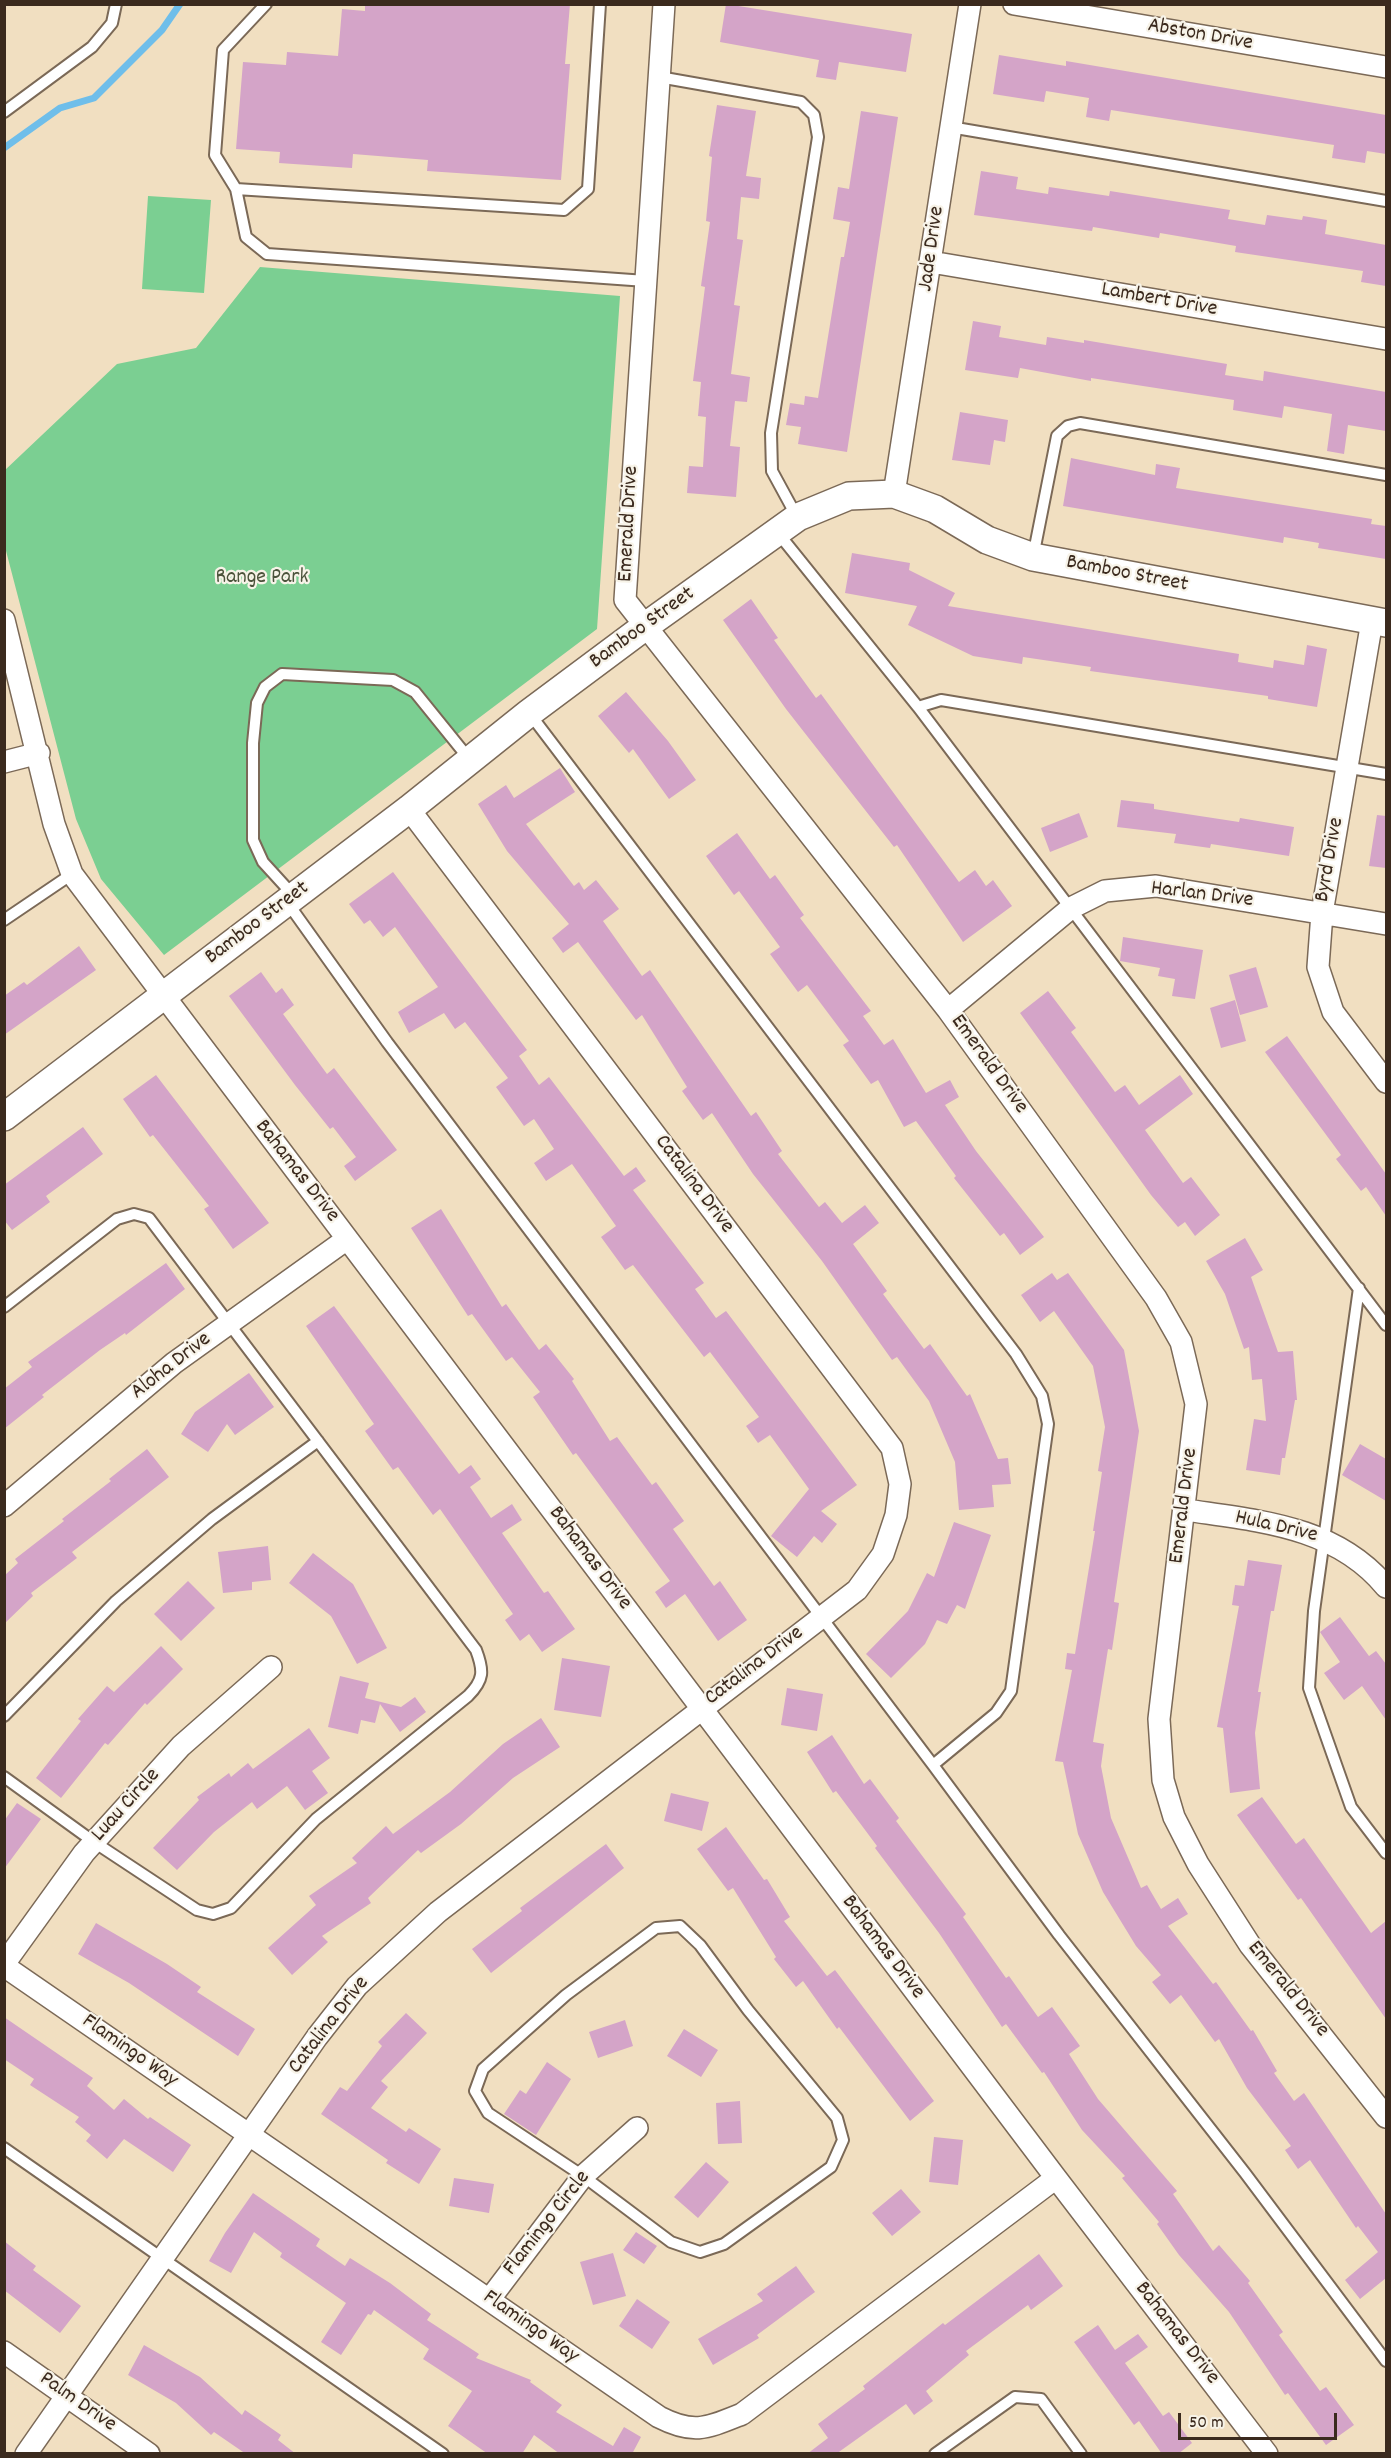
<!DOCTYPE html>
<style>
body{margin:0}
#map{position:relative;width:1391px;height:2458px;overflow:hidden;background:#f1dfc1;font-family:Dekko,sans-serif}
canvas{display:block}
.frame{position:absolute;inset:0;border:6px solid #3b2a1e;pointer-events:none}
.scale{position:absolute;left:1178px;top:2413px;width:159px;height:27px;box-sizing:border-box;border:3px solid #3b2a1e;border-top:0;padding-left:8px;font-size:18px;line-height:21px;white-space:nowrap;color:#3b2a1e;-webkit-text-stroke:4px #f7f3e8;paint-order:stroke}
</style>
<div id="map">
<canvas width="1391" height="2458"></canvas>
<div class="frame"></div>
<div class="scale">50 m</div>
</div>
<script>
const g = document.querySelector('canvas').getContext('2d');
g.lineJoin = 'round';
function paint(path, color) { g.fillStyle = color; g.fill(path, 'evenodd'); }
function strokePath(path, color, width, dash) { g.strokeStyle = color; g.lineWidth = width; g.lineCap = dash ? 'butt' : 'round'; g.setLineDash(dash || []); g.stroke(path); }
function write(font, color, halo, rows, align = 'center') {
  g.font = font + ' Dekko,sans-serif'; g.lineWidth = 4.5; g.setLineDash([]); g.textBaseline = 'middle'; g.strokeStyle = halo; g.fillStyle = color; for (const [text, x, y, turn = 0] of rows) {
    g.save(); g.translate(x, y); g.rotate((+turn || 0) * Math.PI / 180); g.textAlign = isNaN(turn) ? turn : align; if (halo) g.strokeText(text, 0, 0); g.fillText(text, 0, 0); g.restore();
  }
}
const green = new Path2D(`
 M 148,196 L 211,200 L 204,293 L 142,289 Z
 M 260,267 L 620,296 L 597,629 L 164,955 L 101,879 L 76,819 L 5,547 L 4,471 L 117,364 L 196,348 Z`);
const stream = new Path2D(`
 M 4,148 L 60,108 L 94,98 L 162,30 L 180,4`);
const building = new Path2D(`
 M 365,4 L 570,4 L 565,64 L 570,64 L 561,180 L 427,171 L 428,160 L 353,154 L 352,168 L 279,163 L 280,152 L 236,149 L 243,62 L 286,65 L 287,52 L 338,56 L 342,9 L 365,11 Z
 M 726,4 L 912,34 L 906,72 L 839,62 L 836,80 L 816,77 L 819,60 L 720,42 Z
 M 999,55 L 1066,66 L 1066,61 L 1386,115 L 1386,154 L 1367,151 L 1365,163 L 1332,158 L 1334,145 L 1111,110 L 1109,121 L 1086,117 L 1089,98 L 1046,91 L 1044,102 L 993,94 Z
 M 717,105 L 756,111 L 746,176 L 761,178 L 759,199 L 741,197 L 737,239 L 743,240 L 734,305 L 740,306 L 731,374 L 750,377 L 747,402 L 735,401 L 730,446 L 740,447 L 736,497 L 687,493 L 689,466 L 703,467 L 706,417 L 698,416 L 701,382 L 693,381 L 705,287 L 701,286 L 710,222 L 706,221 L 712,157 L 709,156 Z
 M 861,111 L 898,117 L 847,452 L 798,444 L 801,427 L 786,425 L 790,403 L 804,405 L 805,396 L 818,398 L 841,257 L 844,257 L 850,222 L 833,219 L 838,187 L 849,189 Z
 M 981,171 L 1018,177 L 1016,189 L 1048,194 L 1049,187 L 1109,196 L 1110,191 L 1230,210 L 1228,219 L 1265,225 L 1267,215 L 1302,220 L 1303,216 L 1327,220 L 1325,234 L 1386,245 L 1386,286 L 1361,282 L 1363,271 L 1235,252 L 1236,246 L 1160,233 L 1159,238 L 1093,227 L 1092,231 L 974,215 Z
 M 973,321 L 1001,326 L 999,337 L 1046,345 L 1047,337 L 1084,343 L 1084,340 L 1227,364 L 1225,375 L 1263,381 L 1264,371 L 1386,392 L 1386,431 L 1348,425 L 1344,454 L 1327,451 L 1332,414 L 1284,406 L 1282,418 L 1233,410 L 1234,400 L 1091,378 L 1091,381 L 1020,368 L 1018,378 L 965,370 Z
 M 960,412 L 1008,420 L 1005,442 L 994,440 L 990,465 L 952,460 Z
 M 1071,458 L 1155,475 L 1156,464 L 1180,468 L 1176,488 L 1372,519 L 1371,524 L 1386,526 L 1386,559 L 1318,548 L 1319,543 L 1284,537 L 1283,543 L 1063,506 Z
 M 852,553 L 910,563 L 909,570 L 955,593 L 948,606 L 1239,654 L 1238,662 L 1273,668 L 1274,660 L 1304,665 L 1307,645 L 1327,649 L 1317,707 L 1268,699 L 1268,696 L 1090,671 L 1091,667 L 1023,657 L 1022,664 L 973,656 L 908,625 L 917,606 L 845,593 Z
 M 751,599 L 778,638 L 774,640 L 816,698 L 821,694 L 959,882 L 975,870 L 986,886 L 993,880 L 1012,906 L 963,942 L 897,845 L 894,847 L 786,709 L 723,620 Z
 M 626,692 L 668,741 L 696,780 L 669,799 L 633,749 L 629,753 L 598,716 Z
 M 560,768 L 575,792 L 526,824 L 574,886 L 579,882 L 584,890 L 596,880 L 619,909 L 603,921 L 642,976 L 650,970 L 751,1116 L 756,1112 L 782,1151 L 778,1154 L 819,1207 L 825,1202 L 842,1223 L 865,1205 L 879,1223 L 853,1244 L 887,1291 L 883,1294 L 924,1349 L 930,1344 L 967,1396 L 970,1394 L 998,1459 L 1008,1458 L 1011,1484 L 992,1485 L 994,1507 L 959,1510 L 955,1462 L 929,1401 L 897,1357 L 892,1360 L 822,1261 L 753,1174 L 712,1113 L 703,1120 L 682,1091 L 687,1087 L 642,1015 L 636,1020 L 578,942 L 563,953 L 552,938 L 569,924 L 507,851 L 478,804 L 506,785 L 514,798 Z
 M 1121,800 L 1154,804 L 1154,809 L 1239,822 L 1240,818 L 1294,827 L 1289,856 L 1211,844 L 1210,848 L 1174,843 L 1176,834 L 1117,827 Z
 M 1079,813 L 1088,837 L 1050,852 L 1041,828 Z
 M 1377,815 L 1386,816 L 1386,868 L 1369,866 Z
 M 737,833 L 770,879 L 775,875 L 804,915 L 800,918 L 871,1011 L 863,1016 L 884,1045 L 893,1039 L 926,1093 L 950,1080 L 959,1097 L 945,1105 L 976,1151 L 1044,1237 L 1020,1255 L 1004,1233 L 1000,1236 L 954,1178 L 956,1176 L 916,1121 L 904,1127 L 878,1080 L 871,1084 L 843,1045 L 849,1041 L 807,985 L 798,992 L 770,954 L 780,947 L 739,891 L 734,895 L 706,856 Z
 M 393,872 L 527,1050 L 519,1056 L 539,1085 L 549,1077 L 624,1176 L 636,1167 L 646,1181 L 633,1190 L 704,1283 L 695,1289 L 716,1318 L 726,1311 L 857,1485 L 821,1511 L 837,1524 L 822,1543 L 814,1536 L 797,1557 L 771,1536 L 809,1489 L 770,1435 L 758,1443 L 746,1426 L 759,1417 L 710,1352 L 704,1357 L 633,1265 L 625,1270 L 601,1237 L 616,1226 L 572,1164 L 546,1181 L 534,1163 L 554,1149 L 534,1119 L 524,1126 L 496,1087 L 508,1078 L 465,1022 L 455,1029 L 444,1013 L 409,1033 L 398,1012 L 438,987 L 395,927 L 383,937 L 370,920 L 364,924 L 349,904 Z
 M 1123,937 L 1203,950 L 1195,999 L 1172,996 L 1175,979 L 1158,976 L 1160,968 L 1120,961 Z
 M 79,946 L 96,970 L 4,1035 L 4,996 L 24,982 L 27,985 Z
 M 1256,967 L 1268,1007 L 1240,1015 L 1229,975 Z
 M 261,972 L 276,993 L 282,988 L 294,1005 L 283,1014 L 327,1074 L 334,1068 L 397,1150 L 355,1181 L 344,1166 L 356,1157 L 333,1127 L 330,1129 L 295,1085 L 229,996 Z
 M 1048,991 L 1076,1028 L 1071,1032 L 1115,1092 L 1125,1085 L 1139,1105 L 1180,1075 L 1193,1094 L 1145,1130 L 1183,1183 L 1191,1177 L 1220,1215 L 1195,1236 L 1185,1222 L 1178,1227 L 1151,1195 L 1020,1013 Z
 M 1235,1000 L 1246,1041 L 1221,1048 L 1210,1008 Z
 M 1287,1036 L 1386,1174 L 1386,1216 L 1366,1187 L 1361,1191 L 1336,1159 L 1341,1155 L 1265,1052 Z
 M 156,1075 L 269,1223 L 233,1249 L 204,1209 L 209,1206 L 153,1135 L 150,1137 L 123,1099 Z
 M 83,1127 L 103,1154 L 46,1196 L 50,1202 L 12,1230 L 4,1220 L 4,1185 Z
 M 441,1209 L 502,1307 L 506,1304 L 539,1350 L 546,1344 L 574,1379 L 572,1381 L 610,1441 L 617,1437 L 652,1485 L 656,1482 L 684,1521 L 673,1529 L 714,1586 L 720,1581 L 747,1620 L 718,1641 L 685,1594 L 666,1608 L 655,1592 L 670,1581 L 576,1453 L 573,1455 L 533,1397 L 540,1392 L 512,1357 L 506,1361 L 472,1314 L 468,1316 L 411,1228 Z
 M 1245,1238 L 1263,1270 L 1251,1277 L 1278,1352 L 1293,1351 L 1297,1400 L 1295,1400 L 1285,1458 L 1282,1458 L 1280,1475 L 1246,1470 L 1254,1419 L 1266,1421 L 1262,1379 L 1252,1380 L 1249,1347 L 1244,1349 L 1225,1294 L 1206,1261 Z
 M 166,1263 L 185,1289 L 126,1335 L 125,1333 L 100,1350 L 42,1395 L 44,1397 L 4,1429 L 4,1389 L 32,1367 L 28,1362 Z
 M 1052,1273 L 1057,1280 L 1068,1273 L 1124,1350 L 1139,1431 L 1114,1602 L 1119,1603 L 1112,1650 L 1108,1649 L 1093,1742 L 1104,1744 L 1101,1766 L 1111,1818 L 1141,1888 L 1147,1885 L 1161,1909 L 1178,1898 L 1188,1914 L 1168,1926 L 1213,1984 L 1216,1982 L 1251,2031 L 1253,2030 L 1277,2071 L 1274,2073 L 1294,2101 L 1304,2093 L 1386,2214 L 1386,2278 L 1360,2299 L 1345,2280 L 1378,2252 L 1358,2226 L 1356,2228 L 1310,2160 L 1298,2169 L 1285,2150 L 1291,2146 L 1247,2088 L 1219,2039 L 1215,2042 L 1181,1995 L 1170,2004 L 1152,1982 L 1161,1975 L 1136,1946 L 1103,1892 L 1078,1834 L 1063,1762 L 1055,1761 L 1072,1670 L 1065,1669 L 1067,1653 L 1075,1654 L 1095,1531 L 1093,1531 L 1102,1472 L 1098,1471 L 1105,1427 L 1093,1366 L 1054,1311 L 1040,1322 L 1021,1295 Z
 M 334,1306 L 459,1474 L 471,1465 L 481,1479 L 470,1487 L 491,1518 L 512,1504 L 522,1520 L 502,1533 L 544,1593 L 548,1591 L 575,1629 L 542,1652 L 529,1634 L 520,1641 L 505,1620 L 513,1614 L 440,1509 L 433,1515 L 398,1467 L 393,1470 L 365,1431 L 374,1424 L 306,1326 Z
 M 249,1373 L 274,1407 L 235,1435 L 227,1424 L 208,1452 L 181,1434 L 195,1412 Z
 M 1360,1444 L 1386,1459 L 1386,1501 L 1342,1475 Z
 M 147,1449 L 169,1477 L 72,1552 L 77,1558 L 31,1593 L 33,1596 L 4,1624 L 4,1576 L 18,1563 L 15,1559 L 64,1521 L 62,1519 L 111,1481 L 109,1479 Z
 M 954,1522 L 991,1535 L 965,1609 L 957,1605 L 947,1624 L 937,1620 L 925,1644 L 891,1678 L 866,1654 L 908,1611 L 927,1573 L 934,1577 Z
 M 268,1546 L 271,1580 L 252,1582 L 252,1590 L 223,1593 L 218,1552 Z
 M 313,1553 L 353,1584 L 387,1648 L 357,1664 L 331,1616 L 289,1583 Z
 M 1248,1560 L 1282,1565 L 1274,1611 L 1271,1611 L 1258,1692 L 1261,1692 L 1255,1733 L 1260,1789 L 1230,1793 L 1223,1728 L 1217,1727 L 1239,1606 L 1232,1605 L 1235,1585 L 1244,1586 Z
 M 188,1581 L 215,1608 L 181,1641 L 154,1614 Z
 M 1340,1617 L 1369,1656 L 1376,1651 L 1386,1664 L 1386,1720 L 1362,1686 L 1344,1700 L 1324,1673 L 1340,1662 L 1320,1632 Z
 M 161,1646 L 183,1669 L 147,1705 L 145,1703 L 108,1745 L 105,1743 L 61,1798 L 36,1778 L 81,1721 L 78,1719 L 107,1686 L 114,1692 Z
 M 562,1658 L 610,1666 L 601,1717 L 554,1710 Z
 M 340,1676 L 369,1683 L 365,1698 L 401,1707 L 415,1697 L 426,1712 L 400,1732 L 380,1704 L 375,1723 L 361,1720 L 358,1734 L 328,1727 Z
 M 787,1688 L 823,1694 L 817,1731 L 781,1725 Z
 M 541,1718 L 560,1747 L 513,1778 L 461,1824 L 421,1853 L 418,1850 L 368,1898 L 371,1903 L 322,1936 L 328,1942 L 292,1975 L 268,1948 L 316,1905 L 309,1896 L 357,1863 L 352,1858 L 386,1826 L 393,1834 L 450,1792 L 503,1744 Z
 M 309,1728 L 330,1758 L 312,1771 L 328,1793 L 305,1810 L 287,1786 L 257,1809 L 252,1802 L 214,1832 L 177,1870 L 153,1848 L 199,1800 L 197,1797 L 229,1773 L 231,1777 L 248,1763 L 253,1769 Z
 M 832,1735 L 864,1784 L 870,1779 L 899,1818 L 896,1821 L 966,1914 L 963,1917 L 1006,1978 L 1009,1976 L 1038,2017 L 1052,2007 L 1080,2046 L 1069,2054 L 1098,2099 L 1177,2191 L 1173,2194 L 1213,2251 L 1219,2245 L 1250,2281 L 1248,2283 L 1283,2332 L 1279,2335 L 1320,2391 L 1326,2387 L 1354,2425 L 1326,2445 L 1288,2393 L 1285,2395 L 1229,2312 L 1179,2255 L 1157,2224 L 1159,2222 L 1122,2178 L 1125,2176 L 1082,2130 L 1044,2072 L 1042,2073 L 1006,2024 L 1002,2027 L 939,1933 L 875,1848 L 877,1846 L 836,1791 L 833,1793 L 807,1752 Z
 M 671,1793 L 709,1802 L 702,1831 L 664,1821 Z
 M 1262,1797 L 1296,1844 L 1304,1838 L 1371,1933 L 1386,1921 L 1386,2019 L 1301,1898 L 1298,1900 L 1237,1815 Z
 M 17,1803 L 41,1819 L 4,1869 L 4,1821 Z
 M 726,1827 L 764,1880 L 767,1879 L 790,1917 L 784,1921 L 827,1976 L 835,1970 L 934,2101 L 910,2121 L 839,2027 L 837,2029 L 803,1981 L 796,1987 L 774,1959 L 776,1957 L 733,1888 L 728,1891 L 697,1849 Z
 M 606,1844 L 624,1868 L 491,1973 L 472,1949 L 522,1911 L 520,1908 Z
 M 96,1923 L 167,1964 L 201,1987 L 197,1992 L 255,2029 L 238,2056 L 129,1983 L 78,1954 Z
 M 406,2013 L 427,2033 L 381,2081 L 388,2087 L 371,2108 L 406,2132 L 409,2128 L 441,2149 L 419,2184 L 386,2163 L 388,2160 L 321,2114 L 340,2087 L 347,2091 L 382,2046 L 378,2042 Z
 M 4,2017 L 93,2078 L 87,2086 L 114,2110 L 124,2099 L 148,2119 L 150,2117 L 191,2145 L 173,2172 L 124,2139 L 107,2159 L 86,2141 L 91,2135 L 75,2122 L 79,2117 L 30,2085 L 34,2079 L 4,2059 Z
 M 625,2020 L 633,2046 L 598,2058 L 589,2032 Z
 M 684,2029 L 718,2050 L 701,2077 L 667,2056 Z
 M 547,2062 L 571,2079 L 536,2135 L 504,2114 L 520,2090 L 526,2094 Z
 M 740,2101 L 742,2143 L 718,2144 L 716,2103 Z
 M 934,2137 L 963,2140 L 958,2185 L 929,2182 Z
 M 706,2162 L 729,2182 L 698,2218 L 674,2197 Z
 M 454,2178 L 494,2184 L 489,2213 L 449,2206 Z
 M 901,2189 L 921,2212 L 892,2236 L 872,2213 Z
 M 253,2193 L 320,2239 L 316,2246 L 345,2266 L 350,2258 L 390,2283 L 431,2314 L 427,2320 L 479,2354 L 476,2358 L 531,2380 L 530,2382 L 562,2405 L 556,2412 L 613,2446 L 624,2427 L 641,2437 L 632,2454 L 560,2454 L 534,2435 L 522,2454 L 488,2454 L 448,2426 L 472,2391 L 423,2359 L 429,2349 L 374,2310 L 371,2315 L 368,2314 L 341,2355 L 321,2342 L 346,2303 L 280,2257 L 282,2253 L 254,2232 L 231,2273 L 209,2261 L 225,2233 Z
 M 636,2232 L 657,2246 L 644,2264 L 623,2250 Z
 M 4,2241 L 36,2266 L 33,2270 L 81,2306 L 60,2333 L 4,2290 Z
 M 613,2253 L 626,2296 L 593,2305 L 580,2262 Z
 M 1039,2254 L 1063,2286 L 1031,2310 L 1028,2305 L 966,2351 L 969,2355 L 926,2391 L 933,2401 L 914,2415 L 906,2404 L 836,2454 L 807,2454 L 828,2438 L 818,2424 L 865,2389 L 863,2386 L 943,2323 L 945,2325 Z
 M 796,2266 L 815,2292 L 757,2335 L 759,2338 L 713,2365 L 698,2339 L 763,2301 L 757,2294 Z
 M 637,2299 L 670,2322 L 652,2349 L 619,2326 Z
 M 1098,2325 L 1115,2350 L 1138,2334 L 1148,2347 L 1125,2363 L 1163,2416 L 1169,2412 L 1192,2443 L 1178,2454 L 1162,2454 L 1139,2421 L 1134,2425 L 1074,2342 Z
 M 144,2345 L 200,2377 L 242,2415 L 245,2410 L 281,2435 L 278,2440 L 296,2454 L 246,2454 L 214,2432 L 211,2435 L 176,2403 L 128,2375 Z`);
const service = new Path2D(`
 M 266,4 L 223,50 L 215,155 L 236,189 L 246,237 L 267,254 L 646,281
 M 659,77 L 801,102 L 814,115 L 818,137 L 771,433 L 772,471 L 797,517
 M 4,112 L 92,47 L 112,23 L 116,4
 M 950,127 L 1386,201
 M 236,189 L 564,210 L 588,189 L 600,4
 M 778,533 L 918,707 L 1386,1325
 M 1033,557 L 1057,436 L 1068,426 L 1080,423 L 1386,475
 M 918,707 L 941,700 L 1386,774
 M 530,714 L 1016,1354 L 1042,1396 L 1048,1424 L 1011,1691 L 996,1713 L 933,1765
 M 294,896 L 263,862 L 253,840 L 253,743 L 257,703 L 265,687 L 282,674 L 393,680 L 415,692 L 470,760
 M 287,902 L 387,1042 L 933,1765 L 1059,1935 L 1245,2173 L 1386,2361
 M 4,920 L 72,874
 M 1359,1288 L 1314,1611 L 1309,1688 L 1351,1807 L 1386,1853
 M 4,1307 L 117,1219 L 134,1214 L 149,1218 L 476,1650 C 484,1671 484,1680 468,1696 L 316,1819 L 231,1908 L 213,1914 L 197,1910 L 94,1842 L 4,1777
 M 4,1716 L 116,1601 L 212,1519 L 318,1441
 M 680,1926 L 700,1945 L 748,2010 L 837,2118 L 843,2140 L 831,2167 L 724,2244 L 700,2252 L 671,2242 L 583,2176 L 488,2113 L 475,2091 L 483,2069 L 566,1995 L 656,1928 Z
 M 4,2148 L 443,2454
 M 935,2454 L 1015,2397 L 1041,2399 L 1081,2454`);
const minor = new Path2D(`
 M 664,4 L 625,600 L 948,1010 L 1156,1298 L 1181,1342 L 1196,1404 L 1159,1719 L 1163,1780 L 1174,1817 L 1198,1864 L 1250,1945 L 1386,2117
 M 1014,4 L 1386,67
 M 931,262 L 1386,339
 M 894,494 L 970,4
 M 4,620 L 54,824 L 72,874 L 1056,2178 L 1267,2454
 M 1372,621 L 1322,913 L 1318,967 L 1333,1012 L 1386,1082
 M 4,762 L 39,753
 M 948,1010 L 1071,908 L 1105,891 L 1156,886 L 1386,924
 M 4,1506 L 174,1363 L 347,1239
 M 1186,1510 C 1259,1521 1336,1526 1386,1587
 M 4,1964 L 84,1853 L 181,1746 L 271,1667
 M 4,1966 L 659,2417 C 694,2435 707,2428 742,2414 L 1056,2178
 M 489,2300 L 583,2176 L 637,2128
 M 4,2352 L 149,2454
 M 26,2454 L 317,2037 L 357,1986 L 438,1912 L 857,1590 L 883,1554 L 896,1515 L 900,1484 L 892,1448 L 409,809`);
const tertiary = new Path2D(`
 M 4,1117 L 409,809 L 529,713 L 647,625 L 798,517 L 849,496 L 894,494 L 935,509 L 987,540 L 1033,557 L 1386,623`);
const streetNames = [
 ["Abston Drive",1200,36,10],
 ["Jade Drive",933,249,-82],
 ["Lambert Drive",1159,301,10],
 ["Emerald Drive",630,524,-87],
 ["Bamboo Street",1127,575,11],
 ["Bamboo Street",643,629,-36],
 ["Byrd Drive",1331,860,-80],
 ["Harlan Drive",1202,896,7],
 ["Bamboo Street",258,924,-37],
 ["Emerald Drive",988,1065,54],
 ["Bahamas Drive",296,1172,52],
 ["Catalina Drive",693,1185,53],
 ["Aloha Drive",172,1367,-38],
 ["Emerald Drive",1185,1506,-83],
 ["Hula Drive",1276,1528,13],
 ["Bahamas Drive",589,1559,53],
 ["Catalina Drive",755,1667,-37],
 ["Luau Circle",127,1806,-48],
 ["Bahamas Drive",882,1948,53],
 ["Emerald Drive",1287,1990,51],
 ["Catalina Drive",330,2026,-52],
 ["Flamingo Way",129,2052,35],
 ["Flamingo Circle",548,2224,-52],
 ["Flamingo Way",530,2328,35],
 ["Bahamas Drive",1176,2334,52],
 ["Palm Drive",77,2403,35]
];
const parkNames = [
 ["Range Park",262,579]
];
paint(green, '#7bcf92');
strokePath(stream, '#6fbeea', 7);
paint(building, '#d4a4c8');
strokePath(service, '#7b6957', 14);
strokePath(minor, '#7b6957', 24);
strokePath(tertiary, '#7b6957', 30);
strokePath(service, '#fff', 10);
strokePath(minor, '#fff', 21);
strokePath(tertiary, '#fff', 27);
write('22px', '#3b2a1e', '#f7f3e8', streetNames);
write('22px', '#4b533b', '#f7f3e8', parkNames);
</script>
